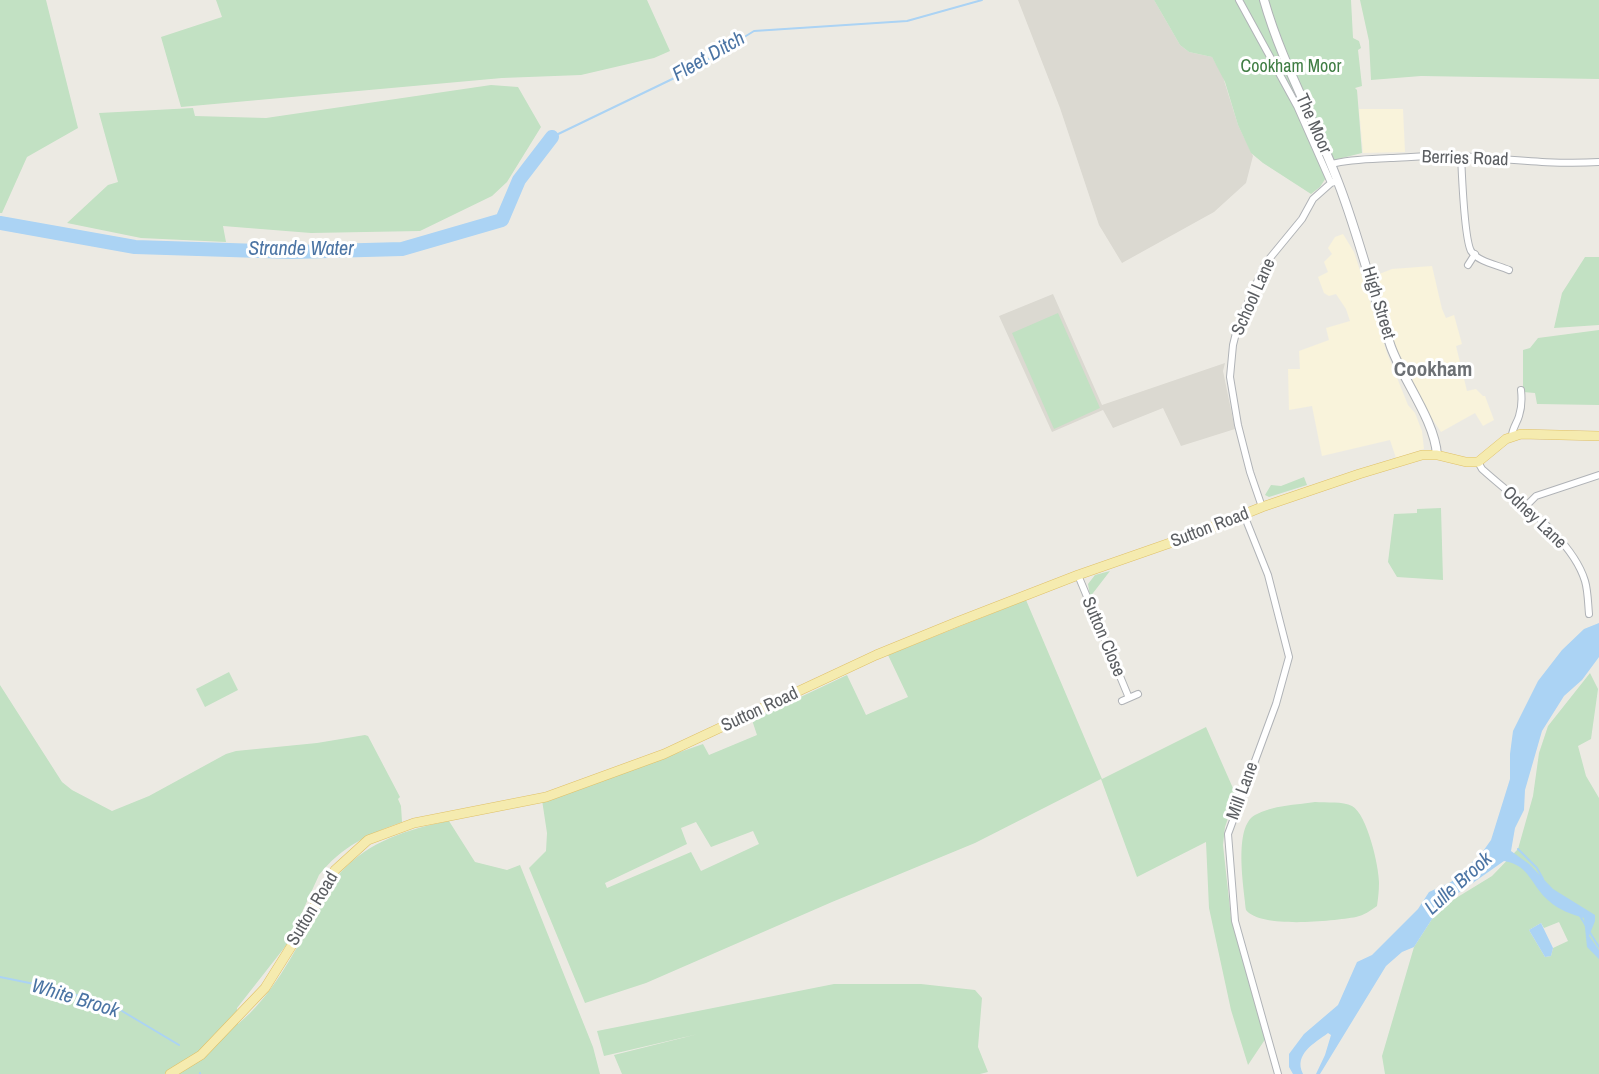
<!DOCTYPE html>
<style>
body{margin:0}
canvas{display:block;background:#eceae3}
</style>
<canvas width="1599" height="1074"></canvas>
<script>
const g = document.querySelector('canvas').getContext('2d');
g.lineJoin = 'round';
function paint(path, color) { g.fillStyle = color; g.fill(path, 'evenodd'); }
function strokePath(path, color, width, dash) { g.strokeStyle = color; g.lineWidth = width; g.lineCap = dash ? 'butt' : 'round'; g.setLineDash(dash || []); g.stroke(path); }
function write(font, color, halo, rows, align = 'center') {
  g.font = font + ' "Archivo Narrow",sans-serif'; g.lineWidth = 6; g.setLineDash([]); g.textBaseline = 'middle'; g.strokeStyle = halo; g.fillStyle = color; for (const [text, x, y, turn = 0] of rows) {
    g.save(); g.translate(x, y); g.rotate((+turn || 0) * Math.PI / 180); g.textAlign = isNaN(turn) ? turn : align; if (halo) g.strokeText(text, 0, 0); g.fillText(text, 0, 0); g.restore();
  }
}
const commercial = new Path2D(`
 M 1359,109 L 1403,109 L 1405,152 L 1363,153 Z
 M 1343,234 L 1354,252 L 1387,353 L 1408,405 L 1415,413 L 1422,431 L 1424,449 L 1396,458 L 1390,440 L 1322,456 L 1312,406 L 1289,410 L 1288,369 L 1300,369 L 1299,351 L 1329,340 L 1326,328 L 1350,321 L 1346,309 L 1336,294 L 1329,296 L 1324,293 L 1318,277 L 1328,272 L 1324,262 L 1332,254 L 1328,248 L 1335,237 Z
 M 1432,266 L 1442,309 L 1446,318 L 1454,315 L 1462,344 L 1456,346 L 1467,391 L 1476,389 L 1483,396 L 1485,396 L 1494,420 L 1483,426 L 1475,413 L 1441,432 L 1416,395 L 1395,346 L 1374,276 L 1392,269 Z`);
const education = new Path2D(`
 M 1018,0 L 1154,0 L 1180,45 L 1189,52 L 1212,57 L 1222,74 L 1238,125 L 1253,156 L 1246,183 L 1214,212 L 1122,263 L 1099,225 L 1060,108 Z
 M 1053,294 L 1102,405 L 1225,363 L 1223,371 L 1235,429 L 1181,446 L 1163,408 L 1113,428 L 1103,410 L 1052,432 L 999,316 Z`);
const green = new Path2D(`
 M 0,0 L 46,0 L 78,128 L 27,157 L 2,213 L 0,213 Z
 M 216,0 L 647,0 L 670,51 L 654,58 L 581,75 L 502,78 L 181,107 L 161,37 L 222,17 Z
 M 1154,0 L 1351,0 L 1353,38 L 1359,41 L 1361,48 L 1358,50 L 1362,86 L 1355,88 L 1357,90 L 1362,153 L 1338,159 L 1320,187 L 1311,194 L 1263,163 L 1251,153 L 1238,125 L 1225,82 L 1212,57 L 1189,52 L 1180,45 Z
 M 1360,0 L 1599,0 L 1599,79 L 1421,76 L 1371,80 L 1369,41 Z
 M 491,85 L 518,87 L 541,127 L 507,182 L 492,196 L 420,231 L 311,233 L 223,226 L 226,242 L 141,238 L 67,223 L 108,185 L 118,182 L 99,113 L 193,108 L 195,116 L 266,118 Z
 M 1585,257 L 1599,257 L 1599,325 L 1554,328 L 1562,293 Z
 M 1058,313 L 1100,408 L 1054,429 L 1012,333 Z
 M 1599,330 L 1599,405 L 1537,404 L 1535,393 L 1523,392 L 1523,350 L 1530,348 L 1538,338 Z
 M 1304,477 L 1307,485 L 1269,497 L 1265,495 L 1271,485 L 1281,486 Z
 M 1441,508 L 1443,580 L 1397,577 L 1388,562 L 1394,514 L 1417,513 L 1417,509 Z
 M 1110,571 L 1090,597 L 1088,584 L 1095,575 Z
 M 1026,600 L 1102,779 L 1206,727 L 1236,795 L 1225,827 L 1223,845 L 1231,918 L 1266,1038 L 1248,1065 L 1231,1010 L 1209,908 L 1206,842 L 1137,877 L 1101,779 L 975,843 L 832,902 L 646,983 L 585,1003 L 529,868 L 546,851 L 547,833 L 542,800 L 703,744 L 709,755 L 757,735 L 752,720 L 847,675 L 866,715 L 908,697 L 888,655 ZM 696,822 L 711,847 L 753,831 L 759,844 L 701,871 L 691,852 L 607,888 L 605,883 L 687,844 L 681,828 Z
 M 229,672 L 238,690 L 205,707 L 196,689 Z
 M 1590,673 L 1598,689 L 1591,739 L 1578,746 L 1586,776 L 1599,798 L 1599,1074 L 1385,1074 L 1382,1056 L 1414,947 L 1432,919 L 1443,906 L 1492,876 L 1518,849 L 1533,796 L 1539,753 L 1548,726 ZM 1559,922 L 1568,941 L 1553,948 L 1551,956 L 1545,957 L 1529,930 L 1541,923 L 1544,928 Z
 M 0,685 L 62,782 L 72,790 L 112,811 L 149,796 L 226,754 L 236,751 L 317,743 L 365,735 L 368,736 L 400,797 L 398,799 L 401,806 L 402,822 C 369,834 342,846 319,875 L 288,943 L 237,1008 L 238,1024 C 272,996 293,955 314,916 C 322,902 329,885 340,873 C 369,841 408,829 449,821 L 475,862 L 507,870 L 520,865 L 593,1047 L 600,1074 L 0,1074 Z
 M 1315,802 C 1326,803 1343,801 1352,806 C 1367,814 1379,866 1379,883 C 1379,891 1378,899 1377,906 C 1370,911 1364,915 1356,917 C 1333,921 1261,929 1246,910 C 1244,888 1233,827 1255,815 C 1273,805 1296,805 1315,802 Z
 M 834,984 L 921,984 L 975,990 L 982,998 L 978,1047 L 988,1072 L 980,1074 L 622,1074 L 614,1055 L 698,1034 L 604,1056 L 597,1031 Z`);
const water = new Path2D(`
 M 1599,623 L 1599,657 L 1582,680 L 1564,696 L 1542,731 L 1525,790 L 1524,810 L 1515,828 L 1511,851 L 1529,864 L 1553,889 L 1595,915 L 1595,921 L 1589,936 L 1599,950 L 1599,959 L 1587,947 L 1584,918 C 1571,914 1559,910 1549,901 C 1531,886 1530,865 1504,861 L 1447,901 L 1432,919 L 1414,947 L 1402,952 L 1386,966 L 1320,1074 L 1316,1074 L 1325,1055 L 1331,1035 L 1328,1033 C 1315,1043 1293,1054 1303,1074 L 1293,1074 L 1289,1067 L 1289,1054 L 1304,1034 L 1338,1005 L 1357,962 L 1372,955 L 1418,909 L 1429,892 L 1451,882 L 1481,854 L 1491,840 L 1510,779 L 1510,754 L 1513,731 L 1538,681 L 1562,650 L 1584,629 Z
 M 1541,923 L 1553,948 L 1551,956 L 1545,957 L 1529,930 Z`);
const stream = new Path2D(`
 M 552,137 L 691,70 L 754,31 L 907,21 L 982,0
 M 1518,849 L 1537,868 L 1543,879
 M 1580,916 L 1586,926
 M 1589,931 L 1599,947
 M 0,977 L 54,988 L 117,1008 L 179,1045
 M 200,1073 L 200,1074`);
const river = new Path2D(`
 M 0,223 L 135,247 L 292,252 L 402,249 L 502,220 L 519,180 L 552,137`);
const minor = new Path2D(`
 M 1239,0 L 1297,106 L 1331,183
 M 1461,156 C 1462,174 1464,238 1471,251 C 1478,262 1498,265 1509,270
 M 1331,164 C 1351,159 1370,159 1390,158 C 1413,157 1437,155 1460,156 C 1506,159 1553,165 1599,162
 M 1468,265 L 1475,254
 M 1512,435 C 1513,427 1517,423 1519,416 C 1522,407 1522,399 1521,390
 M 1478,462 L 1482,469 C 1515,499 1572,538 1585,581 C 1588,591 1588,604 1589,614
 M 1262,507 L 1250,472 L 1238,425 L 1230,377 L 1233,345 L 1238,325 L 1265,264 L 1302,219 L 1313,199 L 1331,183 L 1338,181
 M 1525,507 L 1536,496 L 1599,475
 M 1244,515 L 1268,575 L 1289,657 L 1276,704 L 1228,834 L 1235,921 L 1278,1074
 M 1078,575 L 1129,698
 M 1122,701 L 1138,694`);
const secondary = new Path2D(`
 M 1264,0 C 1282,64 1315,120 1338,182 C 1359,236 1372,292 1391,347 C 1403,380 1435,421 1437,455`);
const primary = new Path2D(`
 M 170,1074 L 201,1055 L 265,988 L 299,934 L 335,870 L 368,840 L 414,823 L 546,797 L 664,754 L 876,655 L 957,622 L 1078,575 L 1190,536 L 1262,507 L 1359,474 L 1422,455 L 1437,455 L 1466,462 L 1478,462 L 1506,439 L 1521,434 L 1599,436`);
const parkNames = [
 ["Cookham Moor",1291,67]
];
const streetNames = [
 ["The Moor",1313,124,66],
 ["Berries Road",1465,159,2],
 ["School Lane",1254,297,-66],
 ["High Street",1378,303,73],
 ["Odney Lane",1534,518,44],
 ["Sutton Road",1210,528,-21],
 ["Sutton Close",1103,637,67],
 ["Sutton Road",760,710,-25],
 ["Mill Lane",1243,791,-70],
 ["Sutton Road",313,909,-59]
];
const waterNames = [
 ["Fleet Ditch",709,57,-30],
 ["Strande Water",301,250],
 ["Lulle Brook",1459,884,-42],
 ["White Brook",75,999,17]
];
const quarterNames = [
 ["Cookham",1433,370]
];
paint(commercial, '#f9f3db');
paint(education, '#dbd9d1');
paint(green, '#c2e1c3');
paint(water, '#abd3f4');
strokePath(stream, '#abd3f4', 2);
strokePath(river, '#abd3f4', 14);
strokePath(minor, '#b0b3b7', 8);
strokePath(secondary, '#afb2b6', 10);
strokePath(primary, '#dfc068', 10);
strokePath(minor, '#fff', 6);
strokePath(secondary, '#fff', 8);
strokePath(primary, '#f5ebaf', 9);
write('18px', '#3f7d43', '#fff', parkNames);
write('18px', '#5b5e62', '#fff', streetNames);
write('italic 20px', '#4b74a4', '#fff', waterNames);
write('bold 21px', '#6c7074', '#fff', quarterNames);
</script>
